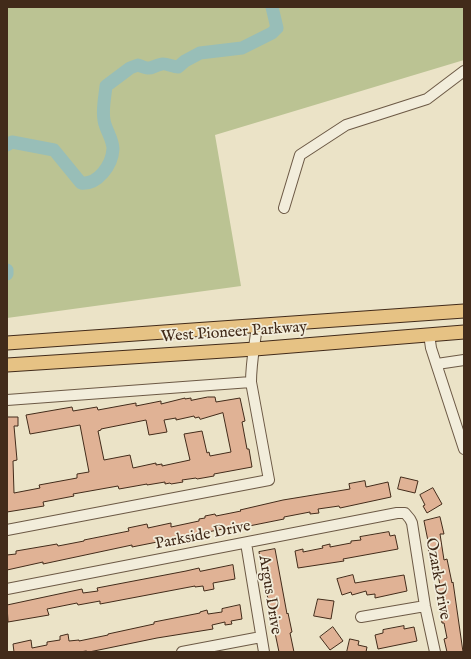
<!DOCTYPE html>
<style>
body{margin:0}
#map{position:relative;width:471px;height:659px;overflow:hidden;background:#ebe3c7;font-family:"IM FELL English",serif}
canvas{display:block}
.frame{position:absolute;inset:0;border:8px solid #422b1a;pointer-events:none}
</style>
<div id="map">
<canvas width="471" height="659"></canvas>
<div class="frame"></div>
</div>
<script>
const g = document.querySelector('canvas').getContext('2d');
g.lineJoin = 'round';
function paint(path, color) { g.fillStyle = color; g.fill(path, 'evenodd'); }
function strokePath(path, color, width, dash) { g.strokeStyle = color; g.lineWidth = width; g.lineCap = dash ? 'butt' : 'round'; g.setLineDash(dash || []); g.stroke(path); }
function write(font, color, halo, rows, align = 'center') {
  g.font = font + ' "IM FELL English",serif'; g.lineWidth = 3.5; g.setLineDash([]); g.textBaseline = 'middle'; g.strokeStyle = halo; g.fillStyle = color; for (const [text, x, y, turn = 0] of rows) {
    g.save(); g.translate(x, y); g.rotate((+turn || 0) * Math.PI / 180); g.textAlign = isNaN(turn) ? turn : align; if (halo) g.strokeText(text, 0, 0); g.fillText(text, 0, 0); g.restore();
  }
}
const green = new Path2D(`
 M 7,7 L 464,7 L 464,60 L 215,135 L 241,286 L 7,318 Z`);
const river = new Path2D(`
 M 7,145 L 12,142 L 54,150 L 81,183 C 98,185 112,165 113,149 C 113,139 105,129 104,120 C 102,109 105,97 106,86 L 130,68 L 138,65 C 153,71 149,67 162,64 C 166,63 173,67 178,67 L 185,61 L 200,53 L 242,48 L 272,33 L 277,28 L 272,7
 M 7,270 L 7,274`);
const building = new Path2D(`
 M 208,397 L 215,397 L 216,402 L 240,398 L 245,421 L 242,422 L 247,449 L 249,449 L 252,467 L 214,474 L 214,476 L 197,479 L 196,478 L 182,480 L 183,482 L 171,484 L 170,483 L 165,484 L 165,482 L 147,485 L 147,484 L 119,489 L 118,486 L 73,494 L 74,496 L 43,502 L 44,506 L 7,512 L 7,417 L 18,417 L 18,426 L 14,426 L 17,460 L 13,461 L 14,493 L 40,488 L 39,485 L 77,478 L 77,474 L 89,472 L 80,425 L 30,434 L 26,415 L 72,407 L 73,411 L 97,407 L 98,410 L 136,403 L 136,406 L 161,401 L 161,404 L 185,398 L 185,399 L 191,398 L 191,400 ZM 223,413 L 231,452 L 210,456 L 209,452 L 207,453 L 202,431 L 184,434 L 190,460 L 162,466 L 162,464 L 156,465 L 156,463 L 133,468 L 130,455 L 104,460 L 98,431 L 101,430 L 101,429 L 146,420 L 149,435 L 167,432 L 164,420 L 176,418 L 176,420 L 194,416 L 195,418 L 199,417 L 200,419 Z
 M 401,477 L 418,481 L 415,493 L 398,489 Z
 M 365,481 L 366,487 L 388,482 L 391,497 L 340,508 L 339,506 L 318,509 L 319,513 L 310,514 L 310,512 L 284,517 L 284,519 L 244,527 L 243,525 L 132,547 L 132,545 L 43,564 L 43,562 L 7,570 L 7,555 L 16,554 L 16,551 L 57,544 L 58,546 L 84,541 L 84,540 L 129,531 L 128,528 L 147,524 L 148,528 L 171,523 L 171,527 L 199,521 L 199,519 L 205,518 L 205,516 L 215,514 L 216,516 L 241,511 L 240,510 L 283,500 L 350,489 L 349,484 Z
 M 433,488 L 442,504 L 427,513 L 423,506 L 425,505 L 420,495 Z
 M 440,517 L 444,534 L 440,534 L 444,560 L 447,559 L 452,583 L 453,582 L 463,652 L 447,652 L 444,639 L 447,638 L 444,623 L 442,623 L 440,607 L 443,607 L 440,593 L 437,593 L 435,586 L 440,585 L 437,570 L 432,570 L 427,542 L 428,541 L 424,521 Z
 M 389,532 L 390,536 L 395,535 L 398,549 L 343,559 L 344,561 L 298,568 L 295,551 L 303,549 L 303,552 L 323,548 L 322,546 L 330,544 L 330,547 L 351,543 L 351,541 L 361,540 L 360,537 Z
 M 275,549 L 287,614 L 288,613 L 292,632 L 290,633 L 294,652 L 279,652 L 263,575 L 259,552 Z
 M 233,565 L 235,579 L 213,583 L 214,589 L 204,591 L 203,586 L 195,587 L 195,586 L 100,604 L 100,601 L 78,605 L 77,603 L 47,609 L 49,615 L 8,622 L 7,605 L 82,589 L 83,593 L 98,591 L 97,588 L 186,571 L 199,568 L 200,571 Z
 M 353,575 L 355,583 L 404,575 L 407,591 L 375,598 L 375,594 L 367,595 L 366,591 L 352,595 L 351,592 L 342,595 L 337,579 Z
 M 318,599 L 334,601 L 331,619 L 314,616 Z
 M 240,605 L 242,619 L 231,621 L 232,624 L 225,625 L 225,622 L 212,625 L 213,629 L 157,638 L 89,652 L 86,651 L 80,652 L 14,652 L 13,644 L 31,640 L 32,648 L 47,645 L 47,642 L 60,640 L 60,636 L 68,634 L 69,641 L 79,640 L 79,641 L 108,635 L 108,634 L 154,624 L 154,622 L 200,613 L 200,612 L 207,610 L 208,614 L 222,612 L 222,609 Z
 M 404,626 L 404,629 L 414,627 L 417,641 L 378,649 L 375,635 L 383,633 L 383,630 Z
 M 333,627 L 343,641 L 330,650 L 320,637 Z
 M 350,639 L 359,641 L 358,645 L 367,647 L 366,652 L 347,652 Z`);
const minor = new Path2D(`
 M 284,208 L 300,155 L 346,125 L 427,99 L 464,71
 M 429,334 L 431,348 L 464,449
 M 437,364 L 464,360
 M 7,400 L 251,382
 M 7,530 L 269,480 L 251,382 C 251,362 255,344 257,325
 M 246,543 L 264,652
 M 7,589 L 397,513 L 405,513 L 410,519 L 412,523 L 425,606 L 435,652
 M 361,617 L 425,606
 M 182,652 L 261,637`);
const major = new Path2D(`
 M 7,343 L 464,311
 M 7,365 L 255,349 L 464,332`);
const streetNames = [
 ["West Pioneer Parkway",234,333,-4],
 ["Parkside Drive",203,536,-11],
 ["Ozark Drive",437,579,80],
 ["Argus Drive",269,595,81]
];
paint(green, '#bbc393');
strokePath(river, '#98beb8', 13);
paint(building, '#e0b295');
strokePath(building, '#422b1a', 1);
strokePath(minor, '#6c5945', 12);
strokePath(major, '#422b1a', 15);
strokePath(minor, '#f2eddb', 10);
strokePath(major, '#e6c284', 13);
write('16px', '#422b1a', '#f2eddb', streetNames);
</script>
